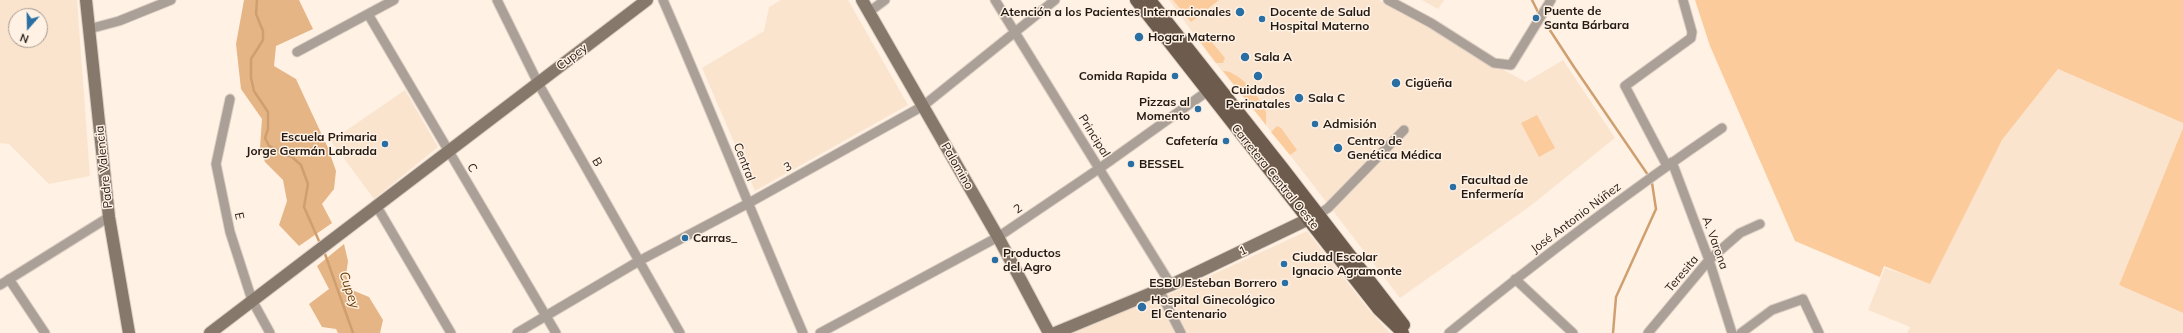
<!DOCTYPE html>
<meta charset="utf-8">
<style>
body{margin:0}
#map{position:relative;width:2183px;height:333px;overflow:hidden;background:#fff1e4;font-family:Mulish,sans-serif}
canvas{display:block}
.north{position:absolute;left:8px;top:8px;width:40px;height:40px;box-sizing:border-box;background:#fff1e4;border:1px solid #a79b90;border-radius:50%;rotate:200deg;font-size:11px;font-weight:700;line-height:16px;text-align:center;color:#221a13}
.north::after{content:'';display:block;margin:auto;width:14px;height:18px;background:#296fa3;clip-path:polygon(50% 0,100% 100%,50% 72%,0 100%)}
</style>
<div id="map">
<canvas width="2183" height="333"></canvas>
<div class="north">N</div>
</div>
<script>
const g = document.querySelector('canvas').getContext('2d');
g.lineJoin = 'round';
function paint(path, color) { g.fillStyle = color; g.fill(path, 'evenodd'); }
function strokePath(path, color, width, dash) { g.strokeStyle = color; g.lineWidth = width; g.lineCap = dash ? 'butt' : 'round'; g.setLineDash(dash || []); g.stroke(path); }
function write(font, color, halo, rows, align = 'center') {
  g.font = font + ' Mulish,sans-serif'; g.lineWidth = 3; g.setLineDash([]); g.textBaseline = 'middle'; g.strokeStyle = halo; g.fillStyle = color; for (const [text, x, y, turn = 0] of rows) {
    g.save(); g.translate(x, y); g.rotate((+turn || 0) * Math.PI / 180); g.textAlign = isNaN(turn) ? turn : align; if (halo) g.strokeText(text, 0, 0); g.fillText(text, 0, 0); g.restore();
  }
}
const built = new Path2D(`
 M 0,0 L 77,0 L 90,176 L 49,184 L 9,144 L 0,143 ZM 16,16 L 40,16 L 40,40 L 16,40 Z
 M 781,0 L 848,0 L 908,105 L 755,191 L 702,68 L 764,31 L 769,7 Z
 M 1169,0 L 1379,0 L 1429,25 L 1463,48 L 1526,82 L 1563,60 L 1615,138 L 1529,207 L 1400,298 L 1290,155 L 1206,51 Z
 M 1422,0 L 1444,0 L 1438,9 Z
 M 2058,69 L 2183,123 L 2183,128 L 2119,285 L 2183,313 L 2183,333 L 1907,333 L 1910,327 L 1868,310 L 1885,268 L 1930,283 L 2002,140 Z
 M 405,90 L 438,147 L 374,199 L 331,141 Z
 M 1307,231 L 1369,310 L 1390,333 L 1186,333 L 1166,296 Z
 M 1159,290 L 1181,333 L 1055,333 Z`);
const green = new Path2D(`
 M 1173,0 L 1219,0 L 1191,22 Z
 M 1695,0 L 2183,0 L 2183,123 L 2058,69 L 2002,140 L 1930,284 L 1884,266 L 1880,277 L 1795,241 L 1710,46 Z
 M 1205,34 L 1225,58 L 1223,63 L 1216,63 L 1199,40 Z
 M 1223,71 C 1238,70 1259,96 1265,109 C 1267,115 1266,119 1266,125 Z
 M 1537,115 L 1555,148 L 1539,157 L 1521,123 Z
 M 1277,126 L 1281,128 L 1297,150 L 1290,155 L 1271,132 Z
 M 2183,128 L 2183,313 L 2119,285 Z`);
const forest = new Path2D(`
 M 244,0 L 299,0 L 313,29 L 276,46 L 274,66 L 296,79 L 328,148 L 336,171 L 334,189 L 322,204 L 332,223 L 299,246 L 279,225 L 287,201 L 283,180 L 265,162 L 260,148 L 262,119 L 241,89 L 236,44 Z
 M 344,244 L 348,261 L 346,275 L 352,290 L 369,297 L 383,320 L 380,333 L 338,333 L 336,329 L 322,327 L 309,304 L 329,289 L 317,266 Z`);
const stream = new Path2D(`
 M 257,0 L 256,14 L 263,31 L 263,40 L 251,59 L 251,78 L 254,91 L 268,112 L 268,129 L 265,138 L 269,146 L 292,157 L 301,165 L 308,184 L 304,207 L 319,241
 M 1532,0 L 1539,14
 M 1542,18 L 1574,67 L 1648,175
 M 325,254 L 353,333
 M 1613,333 L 1616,297 L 1656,209 L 1652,183`);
const street = new Path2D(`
 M 497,0 L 538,83 L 680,333
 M 663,0 C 711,110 755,222 803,333
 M 995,0 L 1171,285
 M 1388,0 L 1431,23 L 1494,63 L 1511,65 L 1551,0
 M 869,12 L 885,0
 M 368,14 L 556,333
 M 89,29 L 119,21 L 171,0
 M 297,52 L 394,0
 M 230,99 L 216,164 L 230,232 L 252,300 L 270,333
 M 1672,162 L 1709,260 L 1732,333
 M 1667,166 L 1625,86 L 1691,38 L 1692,32 L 1683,0
 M 376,205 L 451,333
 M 1319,214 L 1328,208 L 1404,130
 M 9,279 L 45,333
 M 1515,279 L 1573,333
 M 0,285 L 109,217
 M 1159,290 L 1181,333
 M 517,333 L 639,261 L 747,204 L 923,106 L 1055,0
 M 820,333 L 998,237 L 1100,168 L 1212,88
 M 1449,333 C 1537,261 1628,192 1722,128
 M 1648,333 L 1709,260 L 1740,233 L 1760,224
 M 1741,333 L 1772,310 L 1803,299 L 1819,333`);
const secondary = new Path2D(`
 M 86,0 L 109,217 L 129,333
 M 862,0 L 998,237 L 1049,333
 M 210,333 L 647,0
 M 1055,333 L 1171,285 L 1317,215`);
const primary = new Path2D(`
 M 1136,0 L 1379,310 L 1403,333
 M 1150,0 L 1282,167 L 1404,325`);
const markers = [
 [1240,12,5,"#296fa3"],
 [1536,18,4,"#296fa3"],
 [1262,19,4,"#296fa3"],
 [1139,37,5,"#296fa3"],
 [1245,57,5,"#296fa3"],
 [1175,76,4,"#296fa3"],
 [1258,76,5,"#296fa3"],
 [1396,83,5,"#296fa3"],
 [1299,98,5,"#296fa3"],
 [1198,109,4,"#296fa3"],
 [1315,124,4,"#296fa3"],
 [1226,141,4,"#296fa3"],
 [385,144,4,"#296fa3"],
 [1338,148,5,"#296fa3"],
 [1131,164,4,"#296fa3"],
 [1453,187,4,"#296fa3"],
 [685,238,4,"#296fa3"],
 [995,260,4,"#296fa3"],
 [1284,264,4,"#296fa3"],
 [1285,283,4,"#296fa3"],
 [1142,307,5,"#296fa3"]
];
const poiNames = [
 ["Puente de",1544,11],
 ["Santa Bárbara",1544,25],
 ["Atención a los Pacientes Internacionales",1231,12,"right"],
 ["Docente de Salud",1270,12],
 ["Hospital Materno",1270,26],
 ["Hogar Materno",1148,37],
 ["Sala A",1254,57],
 ["Comida Rapida",1167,76,"right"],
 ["Cigüeña",1405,83],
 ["Cuidados",1258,90,"center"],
 ["Perinatales",1258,104,"center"],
 ["Sala C",1308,98],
 ["Pizzas al",1190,102,"right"],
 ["Momento",1190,116,"right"],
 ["Admisión",1323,124],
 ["Escuela Primaria",377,137,"right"],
 ["Jorge Germán Labrada",377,151,"right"],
 ["Cafetería",1218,141,"right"],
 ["Centro de",1347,141],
 ["Genética Médica",1347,155],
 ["BESSEL",1139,164],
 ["Facultad de",1461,180],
 ["Enfermería",1461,194],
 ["Carras_",693,238],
 ["Productos",1003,253],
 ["del Agro",1003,267],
 ["Ciudad Escolar",1292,257],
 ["Ignacio Agramonte",1292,271],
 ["ESBU Esteban Borrero",1277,283,"right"],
 ["Hospital Ginecológico",1151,300],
 ["El Centenario",1151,314]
];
const streetNames = [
 ["Cupey",572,57,-37],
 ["Principal",1094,136,58],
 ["B",597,162,61],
 ["Central",744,162,69],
 ["Palomino",957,166,60],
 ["Padre Valencia",104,167,-96],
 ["3",788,167,-29],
 ["C",472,168,59],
 ["Carretera Central Oeste",1275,177,51],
 ["2",1018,209,-34],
 ["E",239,216,78],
 ["José Antonio Núñez",1576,218,-37],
 ["A. Varona",1715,243,70],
 ["1",1243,251,-25],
 ["Teresita",1682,274,-50]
];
const waterNames = [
 ["Cupey",349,290,71]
];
paint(built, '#fbe4ce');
paint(green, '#fccb9c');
paint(forest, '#e6b585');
strokePath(stream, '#cf9f6f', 2.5);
strokePath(street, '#dccfc3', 11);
strokePath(secondary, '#dccfc3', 14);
strokePath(primary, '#dccfc3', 14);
strokePath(street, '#aaa097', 9);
strokePath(secondary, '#86786b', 12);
strokePath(primary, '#6d5c4d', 12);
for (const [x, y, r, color] of markers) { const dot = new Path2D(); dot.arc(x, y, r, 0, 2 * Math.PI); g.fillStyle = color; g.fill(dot); strokePath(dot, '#fff1e4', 1.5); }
write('bold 12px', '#221a13', '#fff1e4', poiNames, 'left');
write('12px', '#221a13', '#fff1e4', streetNames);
write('italic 13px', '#6a3c00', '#fff1e4', waterNames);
</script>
